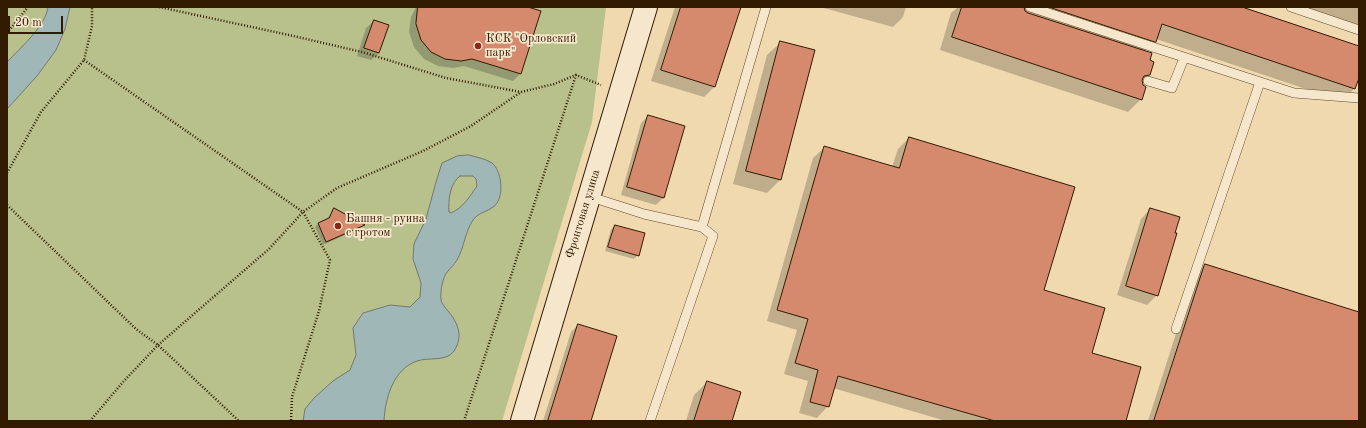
<!DOCTYPE html>
<meta charset="utf-8">
<style>
body{margin:0}
#map{position:relative;width:1366px;height:428px;overflow:hidden;background:#f1d9af;font-family:"Old Standard TT",serif}
canvas{display:block}
.frame{position:absolute;inset:0;border:8px solid #311a00;pointer-events:none}
.scale{position:absolute;left:8px;top:16px;width:55px;height:18px;box-sizing:border-box;border:2px solid #311a00;border-top:0;padding-left:5px;font-size:12px;line-height:14px;white-space:nowrap;color:#311a00;-webkit-text-stroke:3px #f6e6cb;paint-order:stroke}
</style>
<div id="map">
<canvas width="1366" height="428"></canvas>
<div class="frame"></div>
<div class="scale">20 m</div>
</div>
<script>
const g = document.querySelector('canvas').getContext('2d');
g.lineJoin = 'round';
function paint(path, color) { g.fillStyle = color; g.fill(path, 'evenodd'); }
function strokePath(path, color, width, dash) { g.strokeStyle = color; g.lineWidth = width; g.lineCap = dash ? 'butt' : 'round'; g.setLineDash(dash || []); g.stroke(path); }
function write(font, color, halo, rows, align = 'center') {
  g.font = font + ' "Old Standard TT",serif'; g.lineWidth = 3.5; g.setLineDash([]); g.textBaseline = 'middle'; g.strokeStyle = halo; g.fillStyle = color; for (const [text, x, y, turn = 0] of rows) {
    g.save(); g.translate(x, y); g.rotate((+turn || 0) * Math.PI / 180); g.textAlign = isNaN(turn) ? turn : align; if (halo) g.strokeText(text, 0, 0); g.fillText(text, 0, 0); g.restore();
  }
}
const green = new Path2D(`
 M 7,7 L 48,7 C 46,26 20,49 7,62 Z
 M 70,7 L 606,7 L 592,122 L 502,421 L 7,421 L 7,109 L 37,76 L 56,50 L 65,29 Z`);
const water = new Path2D(`
 M 48,7 L 70,7 L 65,29 L 56,50 L 37,76 L 7,109 L 7,62 C 20,48 46,26 48,7 Z
 M 469,155 C 476,157 486,159 492,163 C 501,170 504,193 497,203 C 492,211 478,212 473,220 C 465,232 464,248 457,260 C 450,271 445,270 442,285 C 441,289 440,299 442,303 C 444,306 447,310 449,312 C 459,325 463,337 454,351 C 447,362 428,357 417,361 C 393,369 385,399 384,421 L 303,421 L 305,409 L 314,398 L 333,381 L 350,370 L 356,355 L 353,328 L 363,313 L 390,305 L 410,307 L 420,297 L 421,283 L 413,259 L 414,244 L 426,219 L 436,182 L 442,163 L 457,156 ZM 460,176 L 473,176 L 476,179 L 477,186 C 470,196 463,208 451,213 L 449,212 C 448,200 450,183 460,176 Z`);
const shadow = new Path2D(`
 M 416,7 L 524,7 L 520,74 L 513,81 L 464,66 L 453,68 L 438,66 L 424,59 L 414,47 L 409,32 L 411,17 Z
 M 675,7 L 740,7 L 714,87 L 704,97 L 651,81 Z
 M 820,7 L 906,7 L 903,17 L 893,27 Z
 M 958,7 L 1239,7 L 1359,47 L 1359,75 L 1354,89 L 1342,101 L 1156,39 L 1145,52 L 1149,61 L 1149,75 L 1141,82 L 1145,87 L 1141,99 L 1128,112 L 940,50 L 951,13 Z
 M 1294,7 L 1359,7 L 1359,27 Z
 M 374,21 L 388,25 L 379,53 L 371,60 L 357,56 L 366,28 Z
 M 781,42 L 780,180 L 767,193 L 733,184 L 767,55 Z
 M 648,116 L 664,197 L 656,205 L 621,195 L 641,123 Z
 M 909,138 L 1043,291 L 1090,354 L 1125,421 L 946,421 L 833,388 L 828,406 L 817,418 L 799,413 L 808,381 L 784,374 L 797,330 L 767,321 L 813,158 L 825,147 L 892,167 L 898,149 Z
 M 334,209 L 363,225 L 360,228 L 323,245 L 315,227 L 318,224 L 327,219 Z
 M 1150,209 L 1157,295 L 1147,305 L 1117,295 L 1141,219 Z
 M 615,226 L 638,255 L 634,259 L 605,251 L 611,229 Z
 M 1205,265 L 1359,313 L 1359,421 L 1148,421 L 1195,274 Z
 M 578,325 L 590,421 L 543,421 L 571,332 Z
 M 707,382 L 731,421 L 686,421 L 694,395 Z`);
const building = new Path2D(`
 M 418,7 L 528,7 L 541,11 L 521,74 L 472,59 L 461,61 L 445,59 L 431,52 L 421,40 L 416,24 Z
 M 681,7 L 741,7 L 715,87 L 661,70 Z
 M 962,7 L 1024,7 L 1025,11 L 1028,13 L 1152,53 L 1150,60 L 1154,62 L 1150,75 L 1144,76 L 1142,80 L 1143,85 L 1146,87 L 1142,100 L 952,37 Z
 M 1049,7 L 1242,7 L 1359,46 L 1359,78 L 1355,89 L 1162,24 L 1156,42 Z
 M 374,20 L 389,25 L 379,53 L 364,48 Z
 M 780,41 L 815,50 L 781,180 L 746,171 Z
 M 648,115 L 685,126 L 664,198 L 627,187 Z
 M 909,137 L 1075,187 L 1044,290 L 1105,308 L 1092,353 L 1141,367 L 1126,421 L 995,421 L 838,376 L 829,407 L 810,402 L 818,370 L 795,363 L 808,319 L 777,310 L 824,146 L 899,168 Z
 M 334,208 L 365,225 L 326,242 L 318,223 L 329,218 Z
 M 1150,208 L 1180,217 L 1175,233 L 1177,233 L 1158,296 L 1126,286 Z
 M 615,225 L 645,233 L 639,256 L 608,247 Z
 M 1205,264 L 1359,312 L 1359,421 L 1154,421 Z
 M 578,324 L 617,336 L 591,421 L 548,421 Z
 M 707,381 L 741,392 L 732,421 L 694,421 Z`);
const path = new Path2D(`
 M 159,7 L 289,35 L 362,52 L 446,78 L 521,92
 M 7,33 L 28,7
 M 84,60 L 303,212 L 330,260 L 319,311 L 292,397 L 291,421
 M 7,173 L 41,112 L 84,60 L 92,26 L 92,7
 M 7,205 L 136,329 L 158,345 L 239,421
 M 90,421 L 123,382 L 158,345 L 269,249 L 303,212 L 337,188 L 423,151 L 471,126 L 521,92 L 554,84 L 576,75 L 601,85
 M 464,421 L 576,75`);
const service = new Path2D(`
 M 1030,7 L 1294,93 L 1359,98
 M 1291,7 L 1359,30
 M 1148,81 L 1172,88 L 1184,58
 M 588,196 L 644,214 L 702,227 L 766,7
 M 1176,329 L 1260,82
 M 650,421 L 713,236 L 702,227`);
const secondary = new Path2D(`
 M 522,421 L 646,7`);
const markers = [
 [478,46,4,"#8f2418"],
 [338,226,4,"#8f2418"]
];
const poiNames = [
 ["КСК \"Орловский",486,39],
 ["парк\"",486,53],
 ["Башня - руина",346,219],
 ["с гротом",346,233]
];
const streetNames = [
 ["Фронтовая улица",583,214,-73]
];
paint(green, '#b8c08c');
paint(water, '#9fb7b6');
strokePath(water, '#73786d', 1);
paint(shadow, '#0003');
paint(building, '#d58a6e');
strokePath(building, '#311a00', 1);
strokePath(service, '#614a2c', 10);
strokePath(secondary, '#311a00', 24);
strokePath(path, '#311a00', 2.5, [1, 2]);
strokePath(service, '#f6e6cb', 9);
strokePath(secondary, '#f6e6cb', 22);
for (const [x, y, r, color] of markers) { const dot = new Path2D(); dot.arc(x, y, r, 0, 2 * Math.PI); g.fillStyle = color; g.fill(dot); strokePath(dot, '#f6e6cb', 1.5); }
write('12px', '#311a00', '#f6e6cb', poiNames, 'left');
write('12px', '#311a00', '#f6e6cb', streetNames);
</script>
